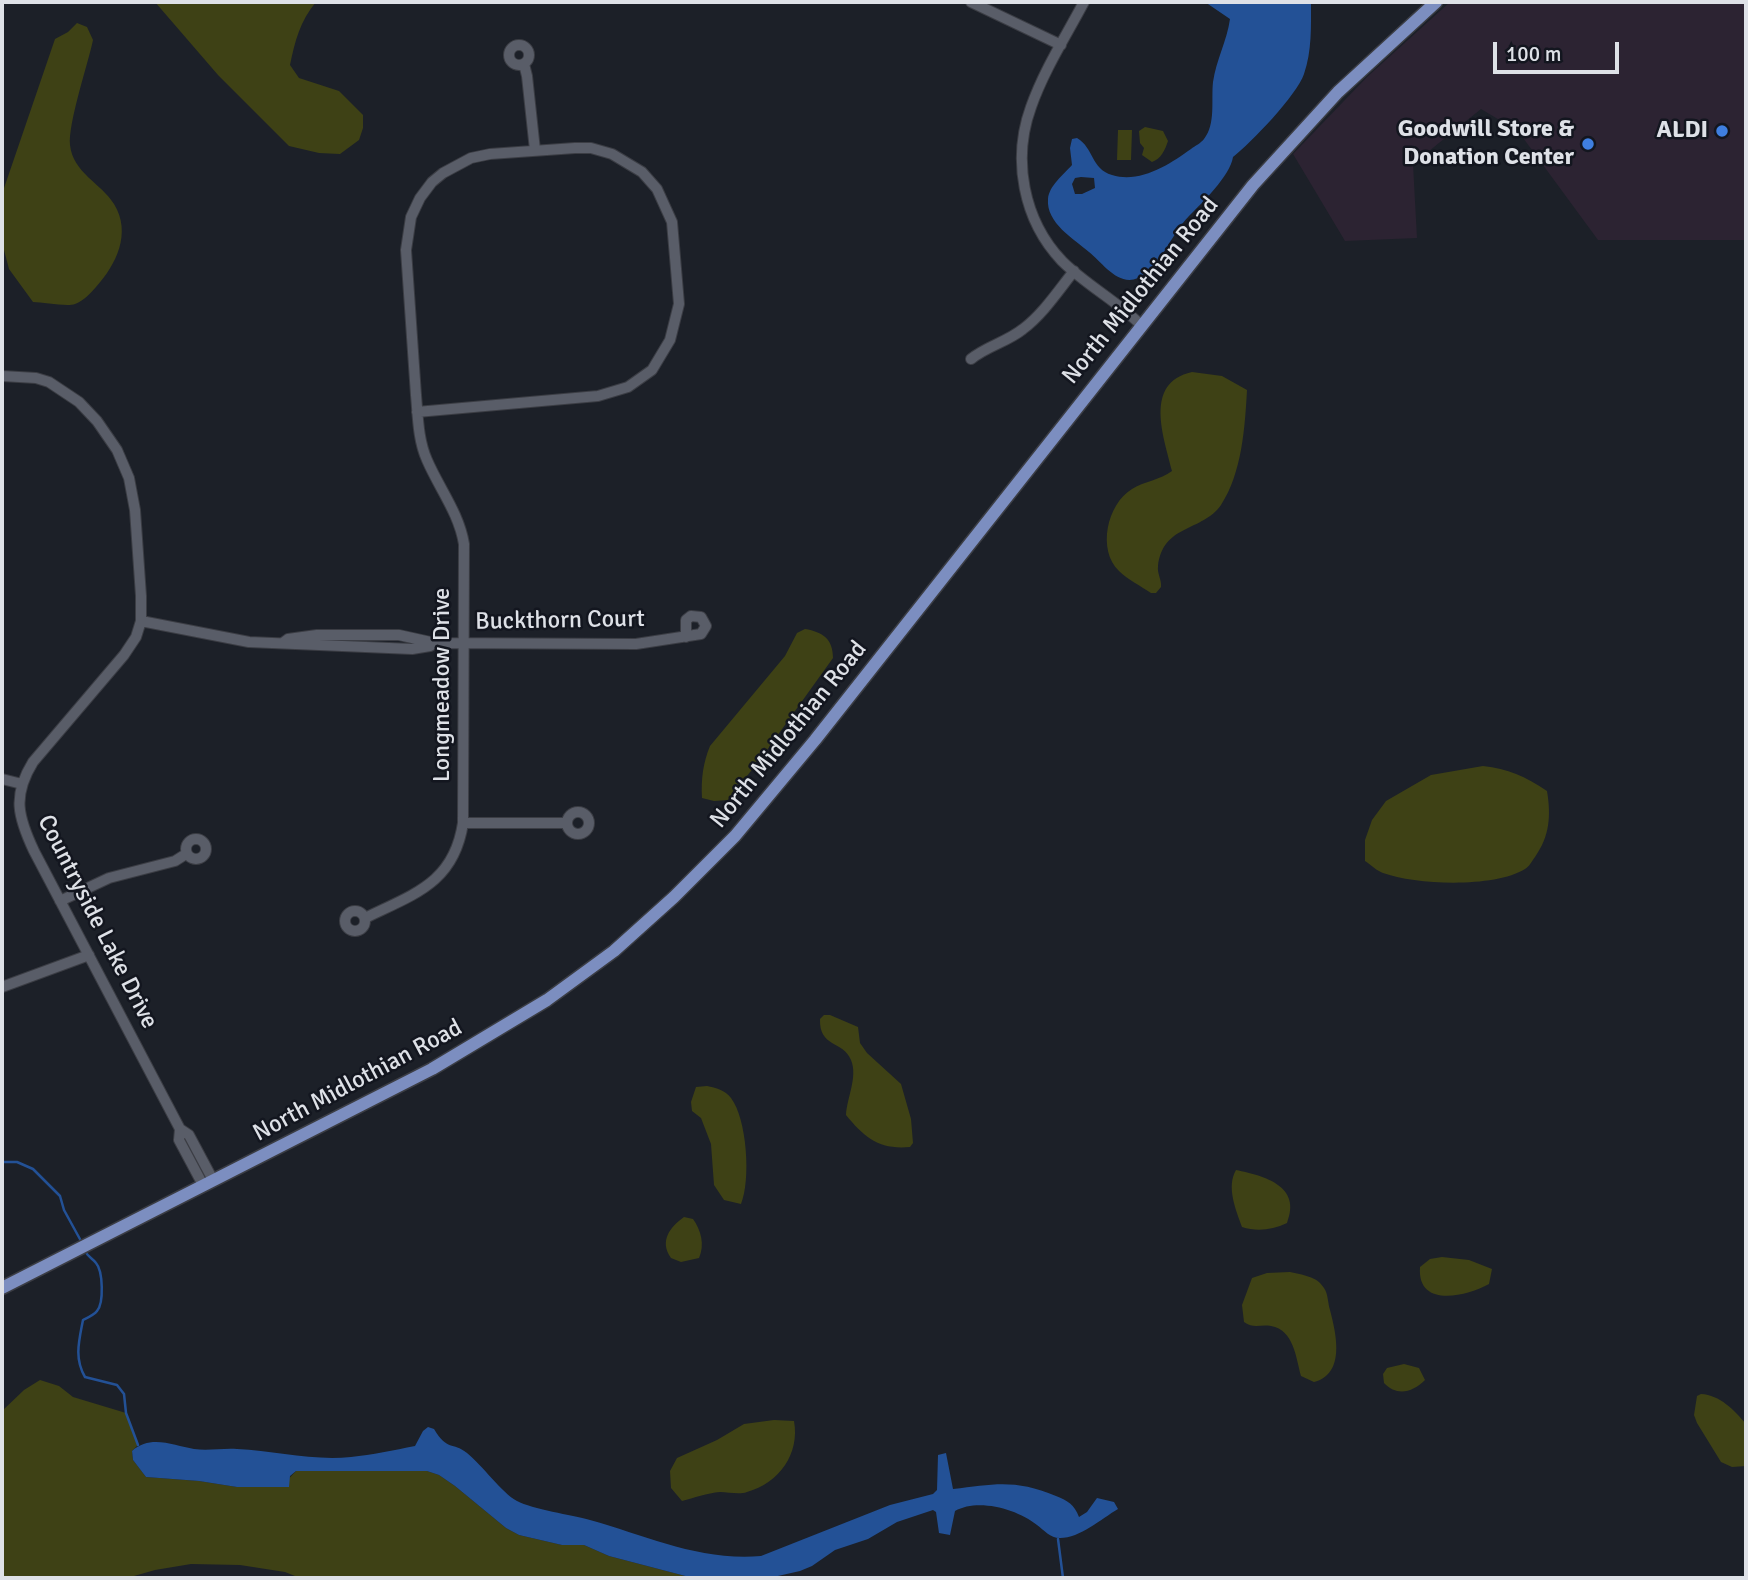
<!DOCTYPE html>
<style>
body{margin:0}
#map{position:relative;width:1748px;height:1580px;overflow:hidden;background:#1c2028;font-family:Signika,sans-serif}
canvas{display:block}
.frame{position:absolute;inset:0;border:4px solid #dee1e7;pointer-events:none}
.scale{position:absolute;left:1493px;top:42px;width:126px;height:32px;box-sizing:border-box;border:4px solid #dee1e7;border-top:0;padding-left:9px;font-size:21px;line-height:24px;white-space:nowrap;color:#dee1e7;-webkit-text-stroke:5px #13161f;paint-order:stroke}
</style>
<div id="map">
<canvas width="1748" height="1580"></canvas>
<div class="frame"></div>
<div class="scale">100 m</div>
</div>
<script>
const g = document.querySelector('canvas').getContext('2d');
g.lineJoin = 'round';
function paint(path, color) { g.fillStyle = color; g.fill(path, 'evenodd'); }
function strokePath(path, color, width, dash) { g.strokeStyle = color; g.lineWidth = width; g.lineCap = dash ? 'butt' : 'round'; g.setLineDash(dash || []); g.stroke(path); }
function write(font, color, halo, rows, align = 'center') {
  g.font = font + ' Signika,sans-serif'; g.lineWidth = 5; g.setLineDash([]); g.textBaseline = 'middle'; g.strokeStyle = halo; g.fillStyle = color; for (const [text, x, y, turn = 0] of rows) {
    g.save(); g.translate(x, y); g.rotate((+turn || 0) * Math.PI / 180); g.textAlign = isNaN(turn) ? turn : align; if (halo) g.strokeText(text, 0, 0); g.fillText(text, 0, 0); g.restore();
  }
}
const commercial = new Path2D(`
 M 1450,2 L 1746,2 L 1746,240 L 1598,240 L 1518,131 L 1481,109 L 1413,164 L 1417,238 L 1345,241 L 1293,154 L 1367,77 Z`);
const green = new Path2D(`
 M 155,2 L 316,2 C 300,21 295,41 290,65 L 299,78 L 339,91 L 363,115 L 363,128 L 359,140 L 340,154 L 319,153 L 289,146 L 218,75 Z
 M 77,23 L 87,27 L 93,40 C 88,64 68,123 70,145 C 73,173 101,183 114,204 C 132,233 116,265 96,287 C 91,293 83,301 75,304 C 67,307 43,302 33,302 L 9,269 L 4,250 L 2,194 L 55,39 L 68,32 Z
 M 1145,127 L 1163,131 L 1168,141 C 1165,150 1161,159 1152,162 L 1142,155 L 1144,148 L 1140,143 L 1139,131 Z
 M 1118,130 L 1132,130 L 1131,160 L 1117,160 Z
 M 1192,372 L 1222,376 L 1247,390 C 1245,427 1242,473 1221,505 C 1202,532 1163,524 1158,566 C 1157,574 1162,580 1161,587 L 1156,593 L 1151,593 C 1141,586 1128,580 1119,571 C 1097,550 1107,504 1132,489 C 1145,481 1160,480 1172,471 C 1164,437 1143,383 1192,372 Z
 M 805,629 C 823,632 833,639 833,658 L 762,757 L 728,800 L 714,801 L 702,798 C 701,779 703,763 710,746 L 785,656 L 797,633 Z
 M 1483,766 C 1508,769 1525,776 1547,791 C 1551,815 1550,836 1535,857 C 1532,861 1529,867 1525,869 C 1495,888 1416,885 1383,873 C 1377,871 1371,865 1365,861 L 1365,840 L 1372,820 L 1386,801 L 1431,775 Z
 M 824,1015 L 830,1015 L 858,1027 L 860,1043 L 867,1053 L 901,1084 L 911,1119 L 913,1143 L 910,1147 C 879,1150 864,1137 846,1115 C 847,1097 858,1077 851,1060 C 843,1040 819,1048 820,1019 Z
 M 707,1086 C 716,1088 725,1090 731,1098 C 747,1119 751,1180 741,1204 L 724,1200 L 714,1185 L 711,1144 L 701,1118 L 692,1111 L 691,1102 L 696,1087 Z
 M 1236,1170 C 1265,1176 1302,1186 1287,1223 C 1272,1230 1257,1232 1242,1227 C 1236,1210 1226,1187 1236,1170 Z
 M 684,1217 L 693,1219 C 701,1230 705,1245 699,1258 L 681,1262 L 671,1258 C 659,1241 670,1227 684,1217 Z
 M 1442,1257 L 1469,1260 L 1492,1269 L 1489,1284 C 1465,1297 1417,1308 1420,1267 L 1430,1259 Z
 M 1290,1272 C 1302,1275 1317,1276 1324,1288 C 1328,1293 1328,1304 1330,1310 C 1336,1333 1346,1374 1314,1382 L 1301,1376 C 1296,1358 1294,1330 1271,1326 C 1260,1324 1254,1329 1244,1322 L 1242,1305 L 1252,1278 L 1267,1273 Z
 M 1404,1364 L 1419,1368 L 1425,1380 C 1413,1392 1397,1397 1384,1383 L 1383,1374 L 1387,1368 Z
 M 40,1380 L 59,1386 L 73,1397 L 126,1413 L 138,1445 L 132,1451 L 133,1460 L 146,1477 L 199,1481 L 237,1487 L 281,1487 L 296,1471 L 427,1471 L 439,1475 L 455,1486 L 506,1528 L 519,1535 L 562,1545 L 584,1545 L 609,1556 L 693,1578 L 300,1578 L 285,1572 L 240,1565 L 191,1564 L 155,1570 L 127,1578 L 2,1578 L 2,1411 L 24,1390 Z
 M 1701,1394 C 1720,1395 1734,1410 1746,1424 L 1746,1466 L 1732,1467 L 1721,1462 L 1697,1423 L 1694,1415 L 1697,1396 Z
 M 774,1420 L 794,1421 C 800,1454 779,1483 747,1492 C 739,1495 729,1492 720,1492 C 707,1493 694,1498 682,1501 L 671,1488 L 670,1471 L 677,1458 L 717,1440 L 744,1424 Z`);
const water = new Path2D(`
 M 1205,2 L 1311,2 C 1311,26 1312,51 1304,74 C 1297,95 1251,143 1233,157 C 1230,176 1202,203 1189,216 C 1170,235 1162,266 1138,278 C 1118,287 1102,262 1089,252 C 1074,239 1046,223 1048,199 C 1049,186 1063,175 1072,165 L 1070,148 L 1072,139 L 1077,138 C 1094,148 1091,169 1112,175 C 1140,184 1170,164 1191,149 C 1195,146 1201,143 1204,139 C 1216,124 1211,100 1213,82 C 1216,60 1227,41 1230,19 ZM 1081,177 L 1094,178 L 1095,188 L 1082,194 L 1075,194 L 1072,184 L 1075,178 Z
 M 428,1427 L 434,1429 C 448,1452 452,1441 467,1453 C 482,1465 502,1493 517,1501 C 532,1509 572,1515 590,1520 C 648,1536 698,1561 761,1556 L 890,1505 L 933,1494 L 937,1490 L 938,1455 L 946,1453 L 953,1489 C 994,1484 1016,1479 1056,1496 C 1068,1501 1074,1504 1079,1517 L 1087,1512 L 1097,1498 L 1114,1502 L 1118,1509 C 1101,1519 1080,1538 1060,1538 C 1050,1538 1044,1530 1037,1525 C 1017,1509 978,1498 955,1511 L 950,1535 L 939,1533 L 936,1512 L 933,1510 L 897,1522 L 868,1539 L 835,1550 L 812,1566 L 800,1571 L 769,1578 L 693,1578 L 609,1556 L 584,1545 L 562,1545 L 519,1535 L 506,1528 L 455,1486 L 439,1475 L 427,1471 L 296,1471 L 290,1476 L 289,1487 L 237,1487 L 199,1481 L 146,1477 L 133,1460 L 132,1451 C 151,1434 174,1446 194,1449 C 208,1451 223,1448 237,1449 C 275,1451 313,1461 351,1457 C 372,1455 394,1450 415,1446 L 423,1431 Z`);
const stream = new Path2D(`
 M 2,1162 L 17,1162 L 33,1169 L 60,1196 L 64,1210 L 81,1241
 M 85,1251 C 88,1257 92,1258 96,1263 C 103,1271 104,1303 97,1311 C 94,1315 87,1318 83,1320 C 79,1341 74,1358 85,1377 L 117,1385 L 124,1394 L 126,1413 L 138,1445
 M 1058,1539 L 1063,1578`);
const minor = new Path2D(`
 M 971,2 L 1061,45
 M 1084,2 C 1066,36 1044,70 1031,107 C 1012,159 1023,220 1062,261 C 1086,285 1117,301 1141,325
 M509 55a10 10 0 1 1 20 0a10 10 0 1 1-20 0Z
 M 524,64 L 527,76 L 535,150
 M 971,359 C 987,346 1007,342 1023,329 C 1043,314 1058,291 1074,271
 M 2,376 L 36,378 L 49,382 L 79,402 L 97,421 L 117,450 L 129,478 L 135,510 L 141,596 L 141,621 L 136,637 L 124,655 L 33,762 C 12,796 18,817 34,851 L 180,1129 L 179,1140 L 203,1185
 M 141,621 L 249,642 L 412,649 L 430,646 L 435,643
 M 284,642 L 288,639 L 317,635 L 399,635 L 435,643 L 636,644 L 701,634 L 706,626 L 701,617 L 691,616 L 686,620 L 686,637
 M 2,779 L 22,784
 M567 823a11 11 0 1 1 22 0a11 11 0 1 1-22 0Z
 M 463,823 L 567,823
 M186 849a10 10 0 1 1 20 0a10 10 0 1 1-20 0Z
 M 60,901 L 109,878 L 175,861 L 186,854
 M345 921a10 10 0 1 1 20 0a10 10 0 1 1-20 0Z
 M 365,918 C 414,894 454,883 463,823 L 464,544 C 459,513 439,488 427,460 C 418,440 418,417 416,395 L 406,250 L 411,217 L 420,198 L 432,182 L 443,173 L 471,158 L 490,154 L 575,148 L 591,148 L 612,154 L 642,172 L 657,189 L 672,222 L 679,304 L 670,340 L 652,370 L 628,387 L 598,396 L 417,412
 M 2,987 L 89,955
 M 180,1129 L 189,1135 L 213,1180`);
const major = new Path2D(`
 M 2,1288 L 432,1069 L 547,1000 L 614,951 L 674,897 L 735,836 L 815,740 L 1253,185 L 1338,92 L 1436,2`);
const markers = [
 [1722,131,7,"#3f7fe0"],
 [1588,144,7,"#3f7fe0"]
];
const poiNames = [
 ["Goodwill Store &",1574,130],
 ["Donation Center",1574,158],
 ["ALDI",1708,131]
];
const streetNames = [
 ["North Midlothian Road",1141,291,-51],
 ["Buckthorn Court",560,621,-1],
 ["Longmeadow Drive",443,685,-90],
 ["North Midlothian Road",789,735,-51],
 ["Countryside Lake Drive",97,922,63],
 ["North Midlothian Road",358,1081,-28]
];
paint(commercial, '#2c2332');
paint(green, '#3e4115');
paint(water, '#235196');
strokePath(stream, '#235196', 2.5);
strokePath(minor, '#3b3d44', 12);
strokePath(major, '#3b3d44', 15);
strokePath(minor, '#595d68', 10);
strokePath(major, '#7c8ec0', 12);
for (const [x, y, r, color] of markers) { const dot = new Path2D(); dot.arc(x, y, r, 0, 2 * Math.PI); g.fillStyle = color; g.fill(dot); strokePath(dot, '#13161f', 2.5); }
write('bold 24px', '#dee1e7', '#13161f', poiNames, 'right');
write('24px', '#dee1e7', '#13161f', streetNames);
</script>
